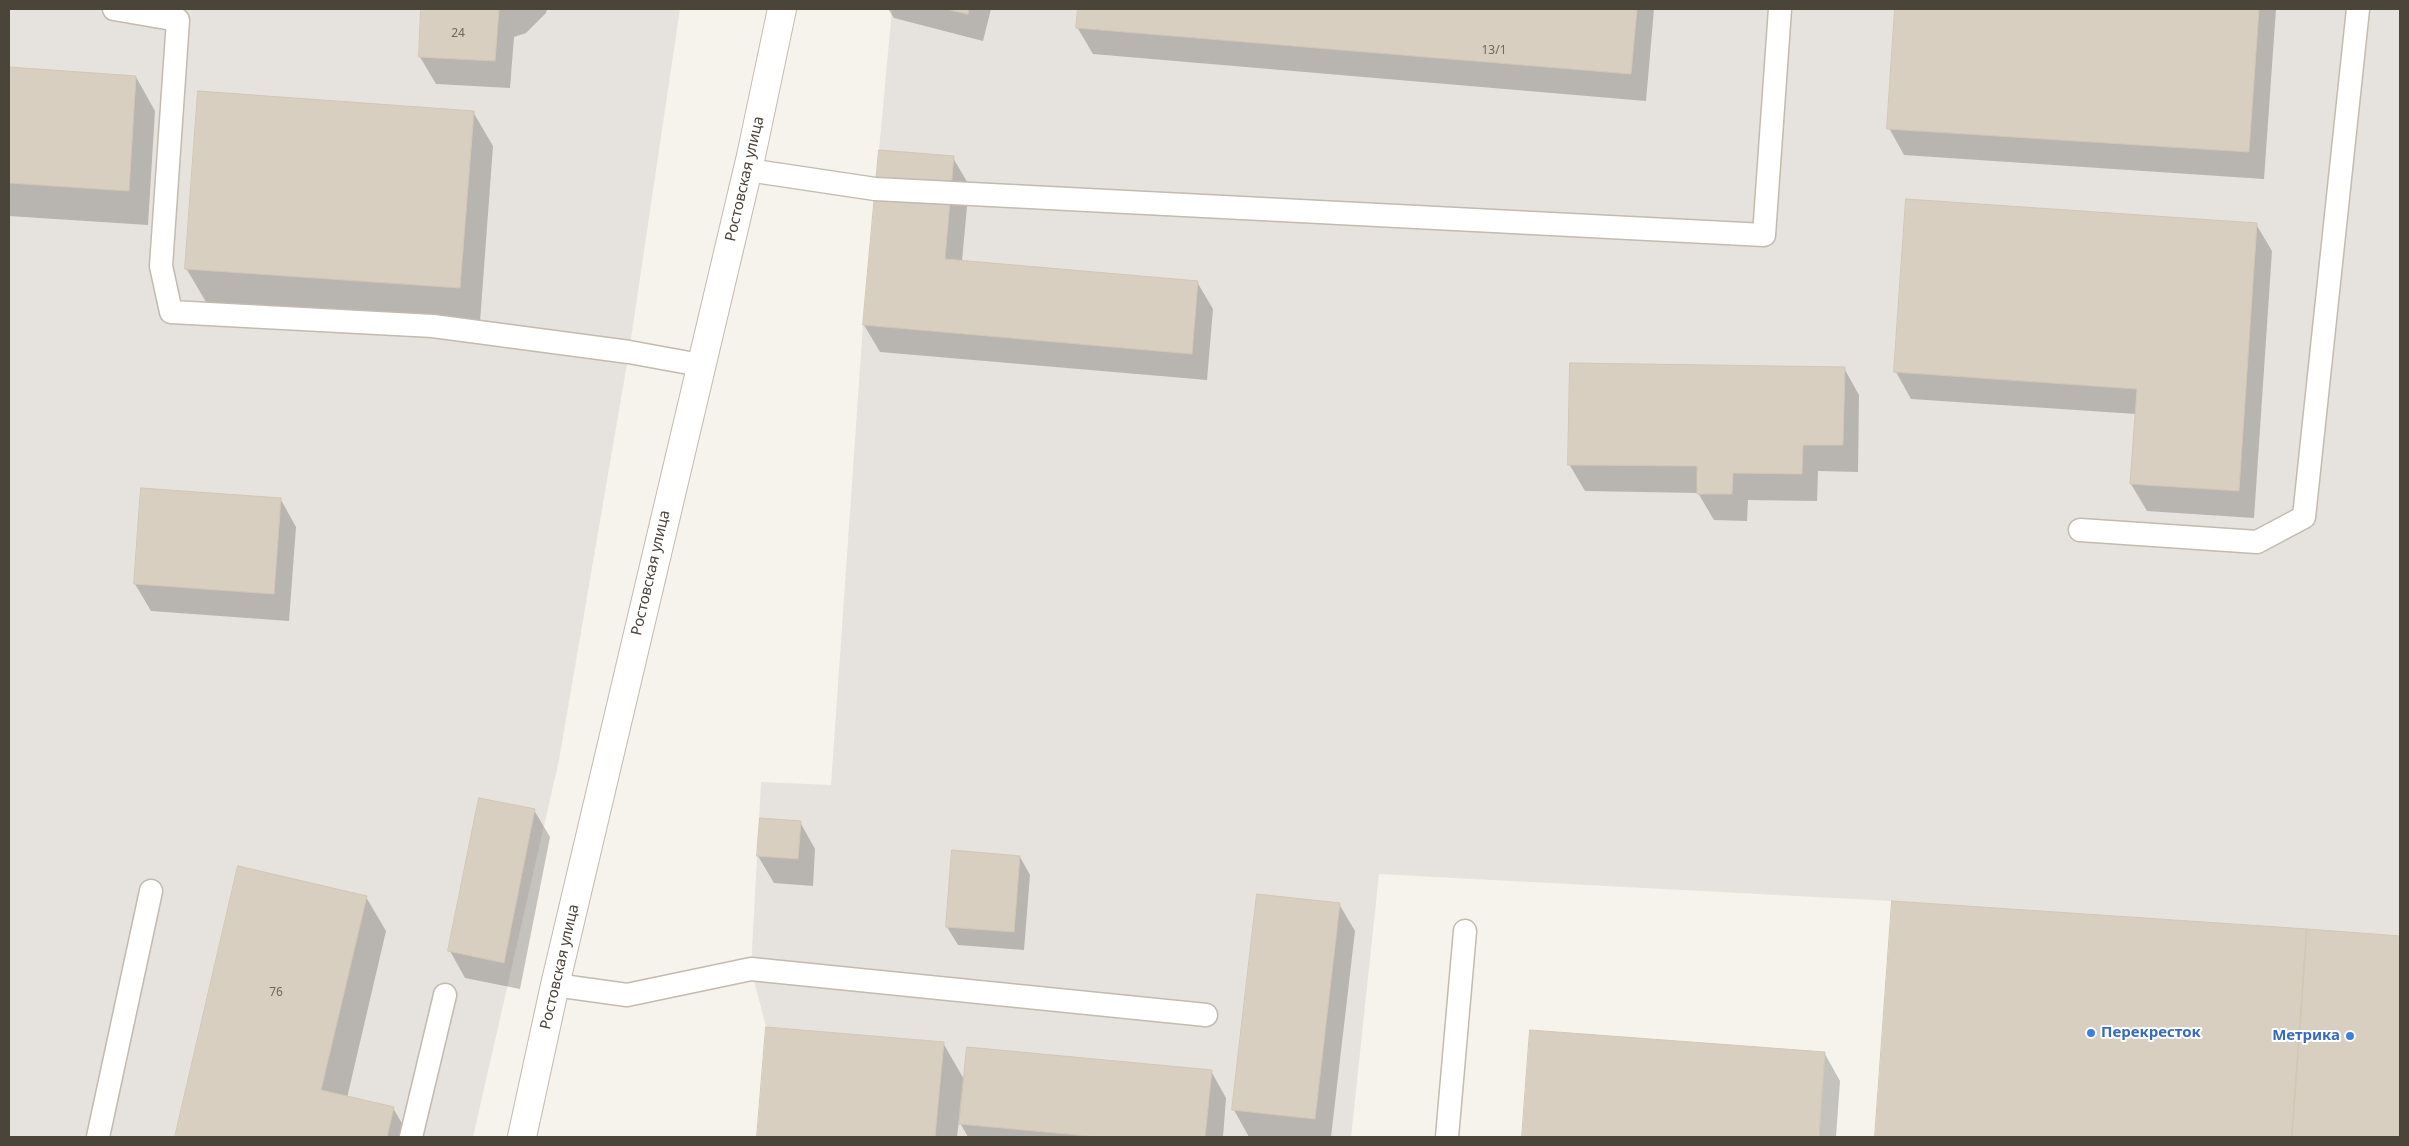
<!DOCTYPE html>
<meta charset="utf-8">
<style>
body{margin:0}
#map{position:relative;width:2409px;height:1146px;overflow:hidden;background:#f6f3ec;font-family:"Noto Sans",sans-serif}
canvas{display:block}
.frame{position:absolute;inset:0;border:10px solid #4b4439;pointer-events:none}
</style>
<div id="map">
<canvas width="2409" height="1146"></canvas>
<div class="frame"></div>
</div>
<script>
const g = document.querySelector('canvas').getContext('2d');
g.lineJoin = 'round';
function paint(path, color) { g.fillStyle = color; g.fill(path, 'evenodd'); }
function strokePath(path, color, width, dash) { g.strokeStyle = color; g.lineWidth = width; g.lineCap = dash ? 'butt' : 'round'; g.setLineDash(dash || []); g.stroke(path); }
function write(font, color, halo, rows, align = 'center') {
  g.font = font + ' "Noto Sans",sans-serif'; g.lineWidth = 4; g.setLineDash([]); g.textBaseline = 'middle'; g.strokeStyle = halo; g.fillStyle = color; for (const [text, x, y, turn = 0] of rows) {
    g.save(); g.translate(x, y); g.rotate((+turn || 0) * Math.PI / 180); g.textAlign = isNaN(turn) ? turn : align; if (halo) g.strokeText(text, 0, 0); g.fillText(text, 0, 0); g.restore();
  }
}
const industrial = new Path2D(`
 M 9,9 L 680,9 L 629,352 L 559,760 L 473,1137 L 9,1137 Z
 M 892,9 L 2400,9 L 2400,936 L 1892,901 L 1379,874 L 1351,1137 L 935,1137 L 943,1042 L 766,1027 L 751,969 L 761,782 L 831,785 L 863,325 Z`);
const shadow = new Path2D(`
 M 422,9 L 547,9 L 546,13 L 526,33 L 514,37 L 510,88 L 436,84 L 420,57 Z
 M 888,9 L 991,9 L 983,41 L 894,18 Z
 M 1079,9 L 1654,9 L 1646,101 L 1093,54 L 1077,27 Z
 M 1897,9 L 2276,9 L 2264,179 L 1904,155 L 1889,128 Z
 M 9,69 L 136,77 L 155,111 L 148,225 L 9,216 Z
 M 473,112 L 493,146 L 480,322 L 206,302 L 186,268 Z
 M 953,158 L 969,185 L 962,261 L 1197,282 L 1213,309 L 1207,380 L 880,352 L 864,325 Z
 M 2256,224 L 2272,251 L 2254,518 L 2147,511 L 2131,484 L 2136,414 L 1911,399 L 1896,372 Z
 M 1844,368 L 1859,395 L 1858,472 L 1818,471 L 1817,501 L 1748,500 L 1747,521 L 1714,520 L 1698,493 L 1585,491 L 1569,464 Z
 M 281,500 L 296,527 L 289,621 L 151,611 L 135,584 Z
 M 534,810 L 550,837 L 520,989 L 465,978 L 450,951 Z
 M 800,822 L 815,849 L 813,886 L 774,883 L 758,856 Z
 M 1020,857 L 1030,875 L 1024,950 L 958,945 L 947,927 Z
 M 239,867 L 366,897 L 386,931 L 347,1098 L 393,1108 L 410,1137 L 176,1137 Z
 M 1893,903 L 2400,937 L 2400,1137 L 1877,1137 Z
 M 1339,904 L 1355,931 L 1331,1137 L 1249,1137 L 1234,1110 Z
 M 767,1028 L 943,1043 L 965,1081 L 1211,1071 L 1226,1098 L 1223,1137 L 968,1137 L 959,1121 L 957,1137 L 758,1137 Z
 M 1531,1031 L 1825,1054 L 1840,1081 L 1836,1137 L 1523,1137 Z`);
const building = new Path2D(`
 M 421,9 L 503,9 L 499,10 L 495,61 L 419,57 Z
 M 946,9 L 969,9 L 968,14 Z
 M 1078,9 L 1637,9 L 1631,74 L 1076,28 Z
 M 1895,9 L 2259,9 L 2249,152 L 1887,129 Z
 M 9,67 L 136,76 L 129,191 L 9,183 Z
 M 198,91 L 474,111 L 460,288 L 185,269 Z
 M 879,150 L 954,156 L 945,259 L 1198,281 L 1192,354 L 863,325 Z
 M 1906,199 L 2257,223 L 2239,491 L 2130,484 L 2137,389 L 1894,372 Z
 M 1570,363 L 1845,367 L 1843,445 L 1803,445 L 1802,474 L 1733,473 L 1732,494 L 1697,494 L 1697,466 L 1568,465 Z
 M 141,488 L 281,498 L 274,594 L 134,584 Z
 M 479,798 L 535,809 L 504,963 L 448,951 Z
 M 760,818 L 801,821 L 798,859 L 757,856 Z
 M 952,850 L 1020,856 L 1014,932 L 946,927 Z
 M 238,866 L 367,896 L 321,1090 L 394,1107 L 387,1137 L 175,1137 Z
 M 1257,894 L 1340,903 L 1315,1119 L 1232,1110 Z
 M 1892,901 L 2307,929 L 2292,1137 L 1875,1137 Z
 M 2307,929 L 2400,936 L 2400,1137 L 2292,1137 Z
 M 766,1027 L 944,1042 L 935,1137 L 757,1137 Z
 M 1530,1030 L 1825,1052 L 1819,1137 L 1522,1137 Z
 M 967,1047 L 1212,1070 L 1205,1137 L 1099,1137 L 959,1124 Z`);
const service = new Path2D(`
 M 114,9 L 178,20 L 161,266 L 171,312 L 433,326 L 629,352 L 700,365
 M 748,170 L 875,189 L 1764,235 L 1780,9
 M 2080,530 L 2257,542 L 2304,517 L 2358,9
 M 555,985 L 627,995 L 751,969 L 1206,1015
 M 98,1137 L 151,891
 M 411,1137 L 445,995
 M 1447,1137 L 1465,931`);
const tertiary = new Path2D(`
 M 522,1137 L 555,985 L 751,156 L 782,9`);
const markers = [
 [2091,1033,5,"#3f7fe0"],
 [2350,1036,5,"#3f7fe0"]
];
const numberNames = [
 ["24",458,34],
 ["13/1",1494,51],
 ["76",276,993]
];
const streetNames = [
 ["Ростовская улица",745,179,-77],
 ["Ростовская улица",651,573,-77],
 ["Ростовская улица",560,967,-77]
];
const shopNames = [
 ["Перекресток",2101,1033],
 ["Метрика",2340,1036,"right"]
];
paint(industrial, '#e6e2dd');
paint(shadow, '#0003');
paint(building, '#d8cfc1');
strokePath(building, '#d3c7b4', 1);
strokePath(service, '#c2bbae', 25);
strokePath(tertiary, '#c2bbae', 30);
strokePath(service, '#fff', 22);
strokePath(tertiary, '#fff', 28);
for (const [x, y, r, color] of markers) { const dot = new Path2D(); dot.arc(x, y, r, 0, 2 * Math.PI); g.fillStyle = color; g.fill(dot); strokePath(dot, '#fff', 2); }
write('12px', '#6e675b', null, numberNames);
write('15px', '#4b4439', '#fff', streetNames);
write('bold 15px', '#366cbe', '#fff', shopNames, 'left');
</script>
